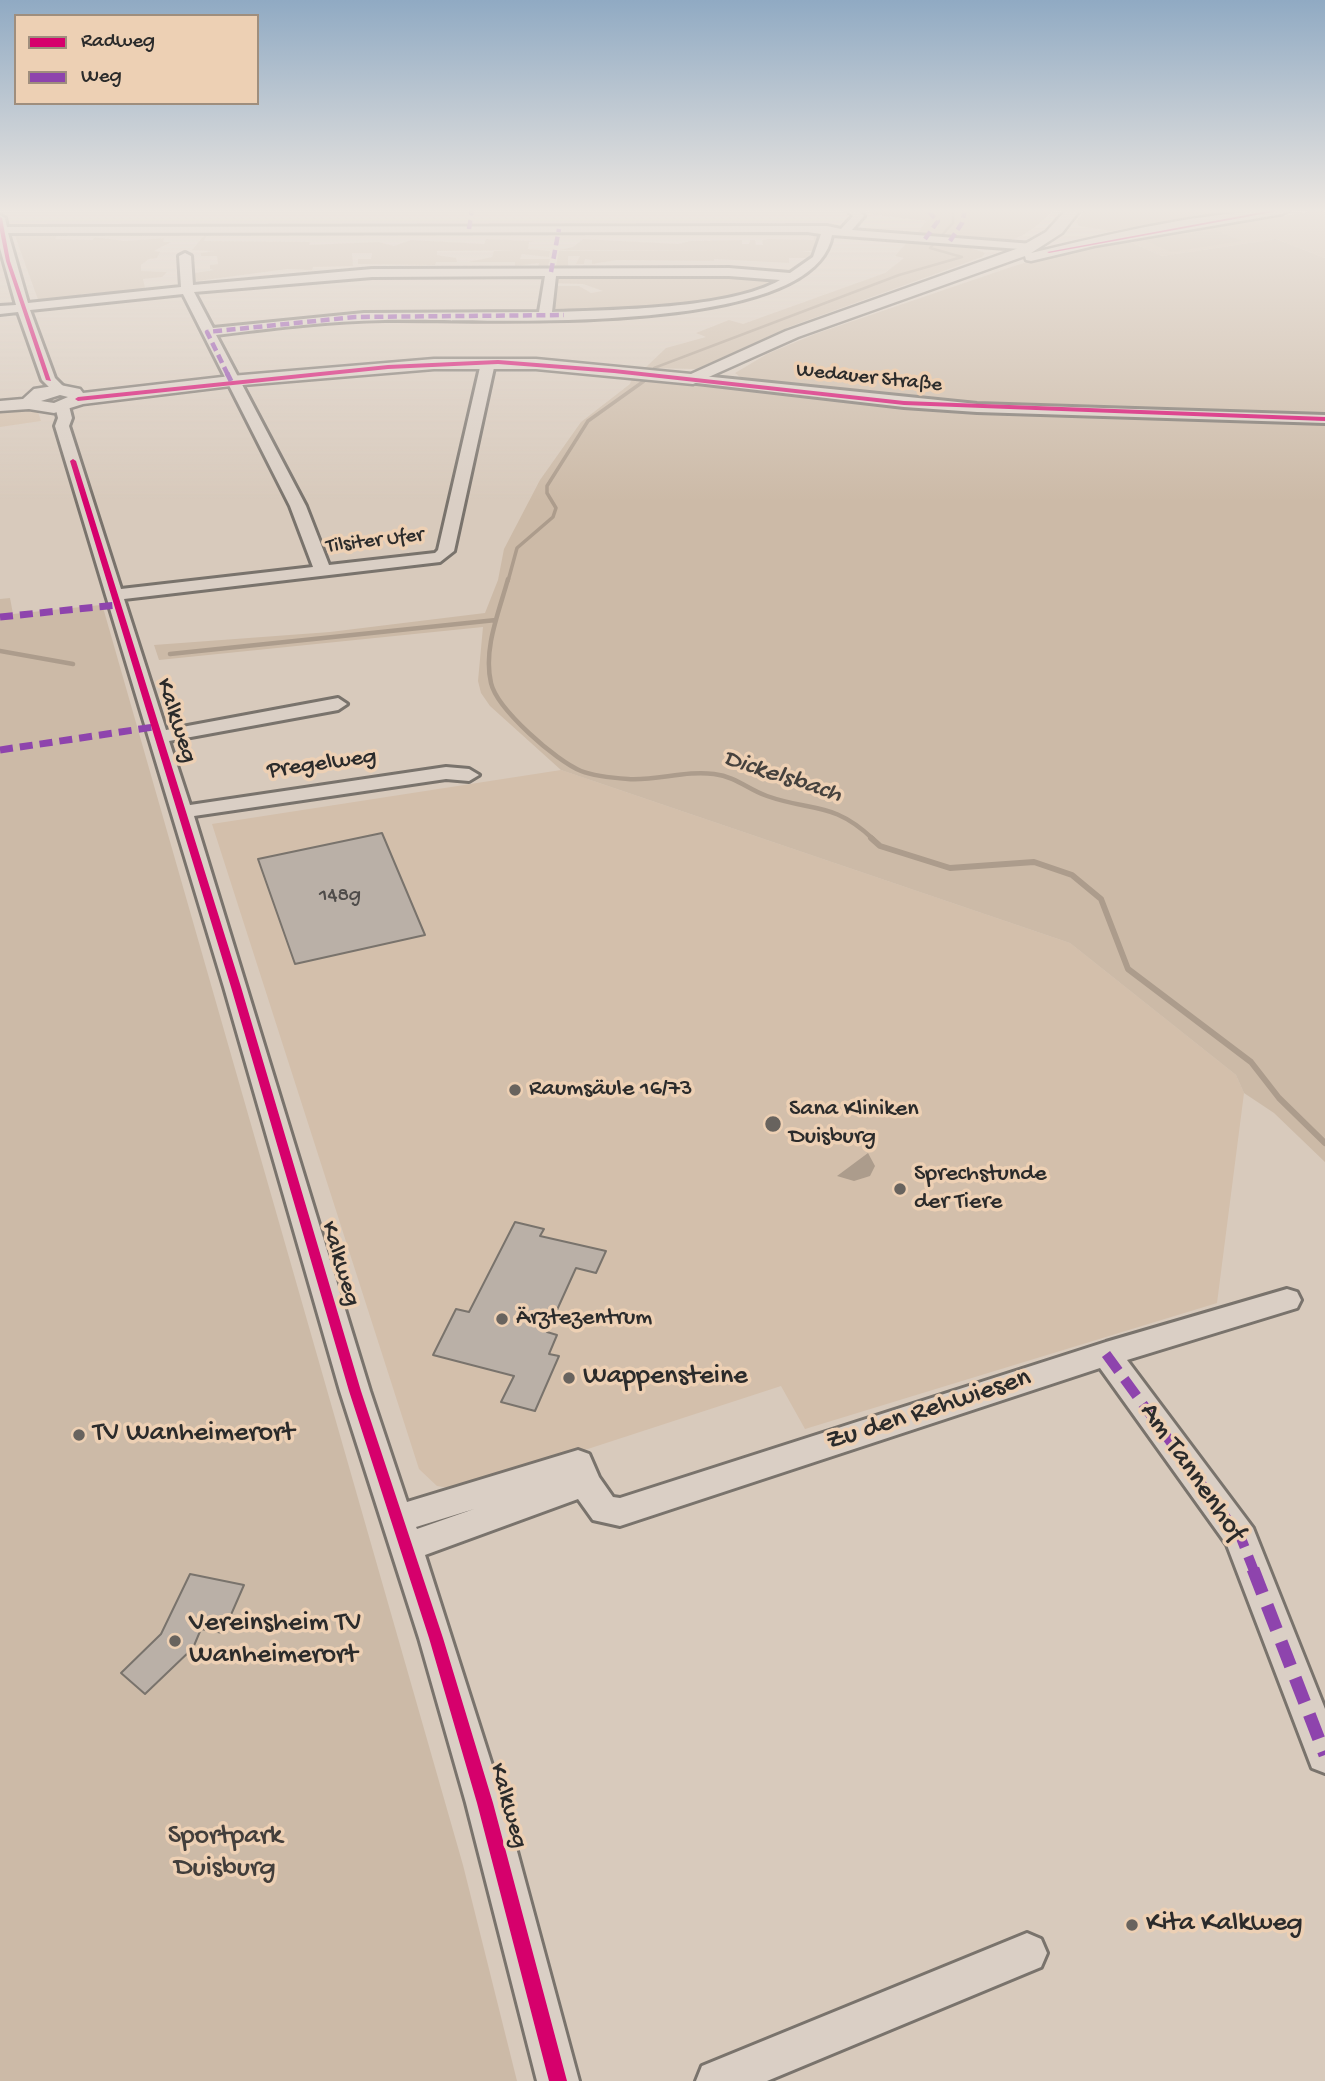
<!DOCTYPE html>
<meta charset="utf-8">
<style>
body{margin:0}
#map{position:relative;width:1325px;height:2081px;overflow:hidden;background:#d8cabc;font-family:"Gochi Hand",sans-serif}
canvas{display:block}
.legend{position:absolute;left:14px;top:14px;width:245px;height:91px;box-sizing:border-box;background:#edd0b4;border:2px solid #9f8e7d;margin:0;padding:9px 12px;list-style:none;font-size:21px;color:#2b2b2b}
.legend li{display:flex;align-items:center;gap:14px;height:35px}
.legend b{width:35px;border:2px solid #9f8e7d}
</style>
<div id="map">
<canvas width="1325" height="2081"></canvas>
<ul class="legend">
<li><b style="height:9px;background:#d6006c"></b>Radweg</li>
<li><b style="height:9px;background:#8e44ad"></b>Weg</li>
</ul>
</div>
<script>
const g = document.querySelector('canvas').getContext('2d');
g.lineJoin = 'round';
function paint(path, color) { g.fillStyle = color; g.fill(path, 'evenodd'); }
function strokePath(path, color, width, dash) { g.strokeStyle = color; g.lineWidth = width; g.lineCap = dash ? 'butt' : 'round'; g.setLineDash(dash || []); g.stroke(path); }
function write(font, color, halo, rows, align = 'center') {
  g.font = font + ' "Gochi Hand",sans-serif'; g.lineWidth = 7; g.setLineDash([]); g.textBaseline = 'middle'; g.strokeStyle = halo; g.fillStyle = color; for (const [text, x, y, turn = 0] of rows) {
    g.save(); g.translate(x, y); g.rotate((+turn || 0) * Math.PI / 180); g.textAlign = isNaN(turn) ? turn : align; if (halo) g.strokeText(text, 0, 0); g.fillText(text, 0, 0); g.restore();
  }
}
const built = new Path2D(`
 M 1314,211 L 1325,212 L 1325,258 L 1276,239 L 1162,256 L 1126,240 Z
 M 19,408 L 37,409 L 41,421 L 0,427 L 0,410 Z
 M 561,770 L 1070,943 L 1236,1075 L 1244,1093 L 1217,1303 L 805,1429 L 781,1386 L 462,1490 L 437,1486 L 419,1469 L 212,824 Z`);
const green = new Path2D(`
 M 871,210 L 1054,210 C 1044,220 1029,234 1014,239 C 994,245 939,237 916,235 L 926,221 L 869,214 Z
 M 1085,210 L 1253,210 L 1111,231 L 1079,226 L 1076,222 Z
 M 1214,230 L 1242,241 L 1171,252 L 1144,240 Z
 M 804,231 L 822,232 L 817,251 L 800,251 L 817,253 L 813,258 L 789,258 L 789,263 L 714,259 L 714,261 L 617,260 L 592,264 L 592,260 L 585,259 L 584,264 L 576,264 L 580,256 L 568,256 L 568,267 L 585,267 L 584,271 L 555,270 L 559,251 L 730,250 L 559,250 L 573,247 L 583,239 L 678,244 L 691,241 L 742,240 L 742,244 L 749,244 L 750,240 L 755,240 L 756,245 L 763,245 L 762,240 L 769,239 L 814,240 L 813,234 Z
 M 59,232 L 55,239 L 92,240 L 95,237 L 125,241 L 164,238 L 163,242 L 171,242 L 154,251 L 160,252 L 157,258 L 149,259 L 141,265 L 141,271 L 167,272 L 162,277 L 143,279 L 145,288 L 169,288 L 81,294 L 81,298 L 40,305 L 15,236 L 22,233 Z
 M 206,233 L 225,233 L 224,235 L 206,236 L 204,241 L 310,242 L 309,245 L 378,242 L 394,246 L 411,240 L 484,244 L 486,239 L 534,241 L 529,242 L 528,249 L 550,251 L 549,257 L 522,254 L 520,259 L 550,259 L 547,269 L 522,270 L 538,268 L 539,263 L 515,266 L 515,262 L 468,262 L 492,257 L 494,251 L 515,250 L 437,251 L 437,255 L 456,258 L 457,262 L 436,262 L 435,265 L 358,264 L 358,259 L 371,259 L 372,253 L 352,253 L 353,266 L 313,267 L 312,270 L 287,269 L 190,282 L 188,274 L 214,270 L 210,269 L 210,265 L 218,264 L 217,256 L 201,256 L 201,253 L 214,251 L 192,250 Z
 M 1276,239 L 1325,258 L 1325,414 L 964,403 L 744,380 L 735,373 L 767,354 L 815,334 L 1017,265 L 1063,252 L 1126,240 L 1162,256 Z
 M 909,240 L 968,247 L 985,253 L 982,257 L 789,327 L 697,369 L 645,368 L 666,348 L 706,337 L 696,333 L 729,320 L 743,324 L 885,273 L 904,258 L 895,256 Z
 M 698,274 L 782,279 L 745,292 L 690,304 L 553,311 L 556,286 L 579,286 L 591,293 L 603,291 L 583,284 L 553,283 L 555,275 Z
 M 632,378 L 963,413 L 1325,424 L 1325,1162 L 1274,1113 L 1244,1093 L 1236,1075 L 1070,943 L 561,770 L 490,706 L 481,693 L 478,681 L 483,627 L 159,660 L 154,645 L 330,632 L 485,613 L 498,580 L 504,549 L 540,480 L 581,422 L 630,384 Z
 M 10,598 L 13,614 L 101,605 L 104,611 L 463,1865 L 517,2081 L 0,2081 L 0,599 Z`);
const water = new Path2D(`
 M 868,1153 L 875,1166 L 870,1176 L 854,1181 L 837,1176 Z`);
const streamFar3 = new Path2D(`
 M 654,368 L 899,275 L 962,257 L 930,248 L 953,223 L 953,210`);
const streamFar2 = new Path2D(`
 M 508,581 L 517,548 L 553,517 L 556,508 L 547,493 L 547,486 L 588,421 L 644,381`);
const streamFar1 = new Path2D(`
 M 508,579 C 499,612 483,649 491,683 C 497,709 556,761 581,771 C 594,776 614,778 628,779 C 656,781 686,770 714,774 C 737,777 747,789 767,796 C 812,812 833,801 873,839
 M 0,651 L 73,664
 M 170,654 L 496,620`);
const stream = new Path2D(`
 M 871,838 L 880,846 L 950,868 L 1034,862 L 1072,875 L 1101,899 L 1128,969 L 1251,1062 L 1279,1098 L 1325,1143`);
const building = new Path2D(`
 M 382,833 L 425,935 L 295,964 L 258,859 Z
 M 515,1222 L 544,1229 L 540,1236 L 606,1251 L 596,1273 L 576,1268 L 547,1332 L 557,1335 L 549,1354 L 559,1356 L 535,1411 L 501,1402 L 514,1376 L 433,1355 L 456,1309 L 469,1312 Z
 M 190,1574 L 244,1585 L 223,1633 L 201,1629 L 193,1648 L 145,1694 L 121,1673 L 161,1634 Z`);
const minor = new Path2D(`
 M 847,210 L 859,210 L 864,216 L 852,230 L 1033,244 L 1039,247 L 1033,250 L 832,235 C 815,341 469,318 385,320 C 329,321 273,328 216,335 L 306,506 L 329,565 L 435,553 L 438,550 L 481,363 L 493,360 L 495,363 L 454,551 L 440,562 L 124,599 L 166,730 L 338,698 L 347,704 L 338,710 L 169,741 L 190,805 L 446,767 L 469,769 L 479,775 L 469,781 L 446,779 L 194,816 L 370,1391 L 407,1502 L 578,1450 L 589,1454 L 599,1477 L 613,1497 L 620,1498 L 1106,1342 L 1287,1289 L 1297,1292 L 1301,1300 L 1297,1308 L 1127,1360 L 1253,1528 L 1325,1709 L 1325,1773 L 1312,1768 L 1227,1545 L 1100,1368 L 620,1526 L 593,1520 L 578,1499 L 425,1555 L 504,1803 L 579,2081 L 537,2081 L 466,1803 L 419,1638 L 340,1391 L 224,987 L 55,426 L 58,418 L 55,406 L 62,402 L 69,406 L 72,418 L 69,426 L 121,589 L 313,567 L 290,506 L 183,294 L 30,310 L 55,378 L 67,390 L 55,393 L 42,380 L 18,312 L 0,314 L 0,306 L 16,305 L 0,248 L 0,215 L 5,218 L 7,227 L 827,226 L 841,229 L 853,216 ZM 807,232 L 821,234 L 813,257 L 790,273 L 729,268 L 372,269 L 193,285 L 191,256 L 185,253 L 179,256 L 181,287 L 28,303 L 8,233 ZM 545,276 L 539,312 L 364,313 L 213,328 L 194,292 L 372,277 ZM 556,276 L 729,276 L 780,280 C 731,309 611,310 552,312 ZM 474,1509 L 417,1529 L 416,1527 Z
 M 693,375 L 977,404 L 1325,415 L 1325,423 L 977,412 L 904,407 L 688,382 L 686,379 Z
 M 1027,1933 L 1041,1939 L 1047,1953 L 1041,1967 L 767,2081 L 696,2081 L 702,2066 Z`);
const major = new Path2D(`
 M 1066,210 L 1080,210 L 1062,233 L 1031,253 C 1110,234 1209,210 1289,210 L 1282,214 L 1094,246 L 1031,261 L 1026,260 L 1025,256 L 798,337 L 693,384 L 536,369 L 434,369 L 231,386 L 83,404 L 54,413 L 29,409 L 0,411 L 0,401 L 23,399 L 34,389 L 60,385 L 80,389 L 83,393 L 231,376 L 434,359 L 536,359 L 691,374 L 786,331 L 1016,249 L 1046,232 ZM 60,395 L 68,397 L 54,403 L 41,401 Z`);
const quietFar4 = new Path2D(`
 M 469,229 L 472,210
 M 925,239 L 938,221 L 927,210
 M 950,241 L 962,223 L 965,210
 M 551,272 L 559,229
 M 228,375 L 207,332 L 355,317 L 564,315`);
const quietFar3 = new Path2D(`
 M 227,373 L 231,381`);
const quietFar2 = new Path2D(`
 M 0,617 L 117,605
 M 0,750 L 154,727`);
const quietFar1 = new Path2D(`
 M 1106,1354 L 1241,1538 L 1254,1571`);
const quiet = new Path2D(`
 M 1253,1569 L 1325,1755`);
const cycleway = new Path2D(`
 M 1273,210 L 1284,210 L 1049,253 L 1047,252 Z
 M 0,217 L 2,218 L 10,261 L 51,381 L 46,380 L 6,261 L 0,231 Z
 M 498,360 L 614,369 L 904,401 L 1325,417 L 1325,421 L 904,405 L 614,373 L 498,364 L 388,369 L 78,401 L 75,399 L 78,397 L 388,365 Z
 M 73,459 L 76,461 L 241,987 L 361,1391 L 443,1638 L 493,1803 L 567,2081 L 549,2081 L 477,1803 L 429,1638 L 349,1391 L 231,987 L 70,461 Z`);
const markers = [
 [515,1090,7,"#68635e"],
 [773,1124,9,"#68635e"],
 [900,1189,7,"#68635e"],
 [502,1319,7,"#68635e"],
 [569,1378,7,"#68635e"],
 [79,1435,7,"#68635e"],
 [175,1641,7,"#68635e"],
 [1132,1925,7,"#68635e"]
];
const farStreetnames = [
 ["Wedauer Straße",869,379,6],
 ["Tilsiter Ufer",375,542,-7]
];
const numberNames = [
 ["148g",340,897]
];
const streetNames = [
 ["Kalkweg",175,721,72],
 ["Pregelweg",322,765,-8],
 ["Kalkweg",339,1264,73],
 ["Kalkweg",507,1806,74]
];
const poiNames = [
 ["Raumsäule 16/73",529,1090],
 ["Sana Kliniken",789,1110],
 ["Duisburg",789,1138],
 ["Sprechstunde",914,1175],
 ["der Tiere",914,1203],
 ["Ärztezentrum",516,1319]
];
const waterNames = [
 ["Dickelsbach",782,778,18]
];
const nearPoinames = [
 ["Wappensteine",583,1378],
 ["TV Wanheimerort",93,1435],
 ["Vereinsheim TV",189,1625],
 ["Wanheimerort",189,1657],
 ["Kita Kalkweg",1146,1925]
];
const nearStreetnames = [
 ["Zu den Rehwiesen",929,1411,-18],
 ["Am Tannenhof",1191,1473,55]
];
const nearParknames = [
 ["Sportpark",225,1838],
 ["Duisburg",225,1870]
];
paint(built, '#d3bfab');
paint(green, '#ccbaa7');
paint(water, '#ac9c8c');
strokePath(streamFar3, '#ac9c8c', 2.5);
strokePath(streamFar2, '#ac9c8c', 3.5);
strokePath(streamFar1, '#ac9c8c', 4.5);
strokePath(stream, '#ac9c8c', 6);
paint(building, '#bab0a7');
strokePath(building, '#79736c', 2);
strokePath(minor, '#79736c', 6);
strokePath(major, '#79736c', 5);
paint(minor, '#dacfc5');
paint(major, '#dacfc5');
strokePath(quietFar4, '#8e44ad', 4.5, [9, 4.5]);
strokePath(quietFar3, '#8e44ad', 5, [10, 5]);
strokePath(quietFar2, '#8e44ad', 7, [13, 7]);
strokePath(quietFar1, '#8e44ad', 10, [21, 10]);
strokePath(quiet, '#8e44ad', 13, [26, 13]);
paint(cycleway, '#d6006c');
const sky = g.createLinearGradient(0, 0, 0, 502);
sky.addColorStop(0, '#90aac3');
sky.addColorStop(0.42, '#ede7e1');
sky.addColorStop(1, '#ede7e100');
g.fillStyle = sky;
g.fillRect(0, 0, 1325, 502);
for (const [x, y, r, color] of markers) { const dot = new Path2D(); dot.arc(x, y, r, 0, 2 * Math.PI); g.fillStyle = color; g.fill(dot); strokePath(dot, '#edd0b4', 2.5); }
write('21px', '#2b2b2b', '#edd0b4', farStreetnames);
write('21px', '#4f4c4a', null, numberNames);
write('24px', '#2b2b2b', '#edd0b4', streetNames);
write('24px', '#2b2b2b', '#edd0b4', poiNames, 'left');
write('italic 26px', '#46423e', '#edd0b4', waterNames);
write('28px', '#2b2b2b', '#edd0b4', nearPoinames, 'left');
write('28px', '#2b2b2b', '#edd0b4', nearStreetnames);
write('28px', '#423e3b', '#edd0b4', nearParknames);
</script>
